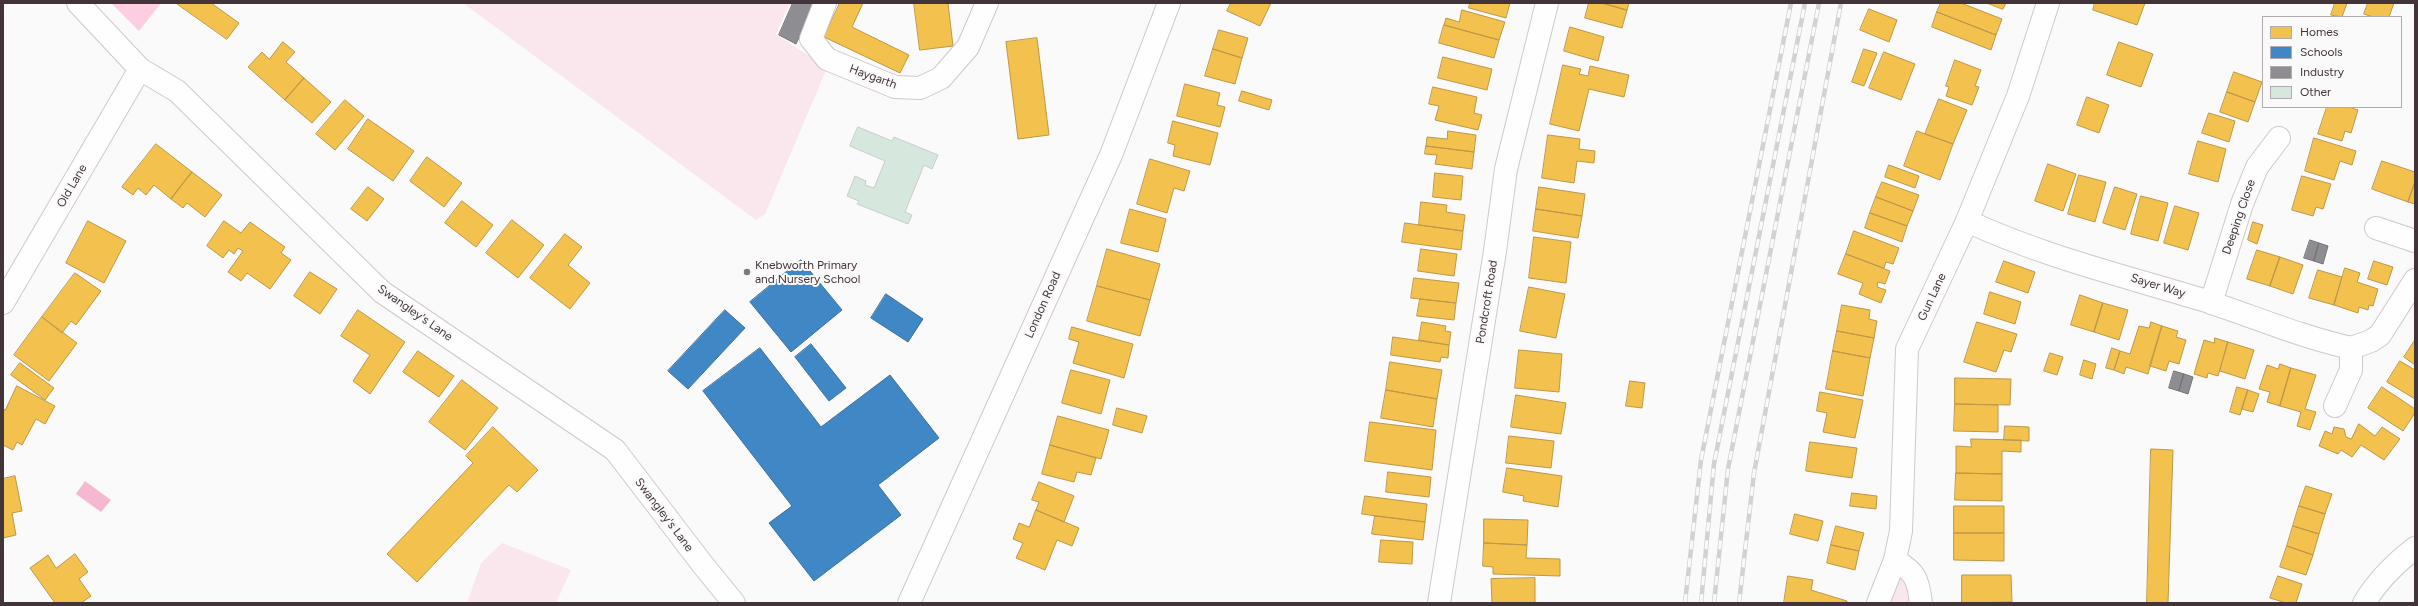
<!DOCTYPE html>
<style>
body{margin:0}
#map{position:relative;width:2418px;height:606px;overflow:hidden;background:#fafafa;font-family:Figtree,sans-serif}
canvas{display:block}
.frame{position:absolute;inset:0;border:4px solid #43343a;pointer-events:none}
.legend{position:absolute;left:2262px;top:16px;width:140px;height:92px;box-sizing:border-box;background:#fafafa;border:1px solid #b1abad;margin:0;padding:5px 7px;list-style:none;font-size:12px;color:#43343a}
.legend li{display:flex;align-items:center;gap:8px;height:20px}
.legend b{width:20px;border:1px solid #b1abad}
</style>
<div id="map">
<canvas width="2418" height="606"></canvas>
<div class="frame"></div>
<ul class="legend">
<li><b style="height:11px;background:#f2c14e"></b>Homes</li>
<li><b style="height:11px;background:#3f88c5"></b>Schools</li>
<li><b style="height:11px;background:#8d8d92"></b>Industry</li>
<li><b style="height:11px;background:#d6e7dd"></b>Other</li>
</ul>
</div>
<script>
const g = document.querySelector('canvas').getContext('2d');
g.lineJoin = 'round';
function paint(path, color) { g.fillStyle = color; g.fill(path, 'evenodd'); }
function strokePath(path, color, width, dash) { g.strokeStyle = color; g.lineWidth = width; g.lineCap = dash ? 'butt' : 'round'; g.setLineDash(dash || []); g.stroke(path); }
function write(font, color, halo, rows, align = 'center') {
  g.font = font + ' Figtree,sans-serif'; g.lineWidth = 4; g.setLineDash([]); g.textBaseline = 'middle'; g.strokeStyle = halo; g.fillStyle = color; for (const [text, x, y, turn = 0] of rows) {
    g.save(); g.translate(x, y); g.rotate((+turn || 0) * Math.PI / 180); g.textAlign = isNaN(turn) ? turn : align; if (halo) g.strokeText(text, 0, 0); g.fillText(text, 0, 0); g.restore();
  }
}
const green = new Path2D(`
 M 463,3 L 790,3 L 776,34 L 827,68 L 765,214 L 756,220 Z
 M 502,543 L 571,570 L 556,603 L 467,603 L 481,563 Z
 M 1900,579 L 1910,586 L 1909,603 L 1887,603 Z`);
const forest = new Path2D(`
 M 111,3 L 161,3 L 139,31 Z`);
const water = new Path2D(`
 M 85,481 L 111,500 L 101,512 L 76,494 Z`);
const homes = new Path2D(`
 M 176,3 L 211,3 L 239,23 L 227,39 Z
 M 840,3 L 863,3 L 852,27 L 909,55 L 900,73 L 824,37 Z
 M 914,3 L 948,3 L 953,46 L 920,50 Z
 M 1231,3 L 1271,3 L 1260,26 L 1227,11 Z
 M 1470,3 L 1510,3 L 1506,18 L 1469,8 Z
 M 1589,3 L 1602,3 L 1627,10 L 1622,28 L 1585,18 Z
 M 1602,3 L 1629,3 L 1627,10 Z
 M 1941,3 L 1961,3 L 2002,19 L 1996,35 L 1937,12 Z
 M 1987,3 L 2006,3 L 2003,9 Z
 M 2095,3 L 2145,3 L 2137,25 L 2093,10 Z
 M 2335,3 L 2347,3 L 2342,17 L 2331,15 Z
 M 2368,3 L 2394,3 L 2389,17 L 2373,17 L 2364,14 Z
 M 1869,9 L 1897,20 L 1889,42 L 1860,30 Z
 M 1462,10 L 1505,22 L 1499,40 L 1444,25 L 1446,18 L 1459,22 Z
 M 1937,12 L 1996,35 L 1991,50 L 1932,27 Z
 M 1444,25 L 1499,40 L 1494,58 L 1439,43 Z
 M 1570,27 L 1604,37 L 1598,61 L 1564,51 Z
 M 1219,30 L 1248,38 L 1242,58 L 1213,49 Z
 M 1037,38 L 1049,135 L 1018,139 L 1006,42 Z
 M 283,42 L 295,52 L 286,62 L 304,78 L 285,100 L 248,67 L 262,52 L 269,59 Z
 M 2119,42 L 2153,54 L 2141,87 L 2107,75 Z
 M 1213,49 L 1242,58 L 1235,84 L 1205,76 Z
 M 1864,49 L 1877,53 L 1864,86 L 1852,82 Z
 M 1884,52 L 1915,64 L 1901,100 L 1869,88 Z
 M 1443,57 L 1492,69 L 1487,90 L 1438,78 Z
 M 1955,60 L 1981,70 L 1975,86 L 1979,87 L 1972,105 L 1946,96 L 1949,87 L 1946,86 Z
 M 1563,65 L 1581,69 L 1579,74 L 1588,76 L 1590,66 L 1629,75 L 1624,97 L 1589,89 L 1579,131 L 1550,124 Z
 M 2234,72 L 2262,82 L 2255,102 L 2227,92 Z
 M 304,78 L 331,102 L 312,123 L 285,100 Z
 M 1185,84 L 1220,93 L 1217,105 L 1225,107 L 1220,127 L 1177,116 Z
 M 1433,87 L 1477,97 L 1474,113 L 1482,115 L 1478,130 L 1435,120 L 1439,106 L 1429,104 Z
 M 1242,91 L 1272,100 L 1269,110 L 1239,101 Z
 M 2227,92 L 2255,102 L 2248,122 L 2220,112 Z
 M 2087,97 L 2109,105 L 2099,133 L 2077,125 Z
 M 1939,99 L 1967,110 L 1953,144 L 1925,134 Z
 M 345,100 L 364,116 L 335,150 L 316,134 Z
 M 2327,107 L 2349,107 L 2358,110 L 2351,133 L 2345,131 L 2342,141 L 2318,134 Z
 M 2209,113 L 2235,121 L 2229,142 L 2202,133 Z
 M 368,119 L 414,151 L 393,181 L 348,149 Z
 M 1173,121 L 1218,133 L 1210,165 L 1173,156 L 1175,145 L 1168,143 Z
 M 1448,131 L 1476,135 L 1474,152 L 1426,146 L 1427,137 L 1447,139 Z
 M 1917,131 L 1953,144 L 1940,180 L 1904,166 Z
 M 1548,135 L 1580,139 L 1579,149 L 1595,151 L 1594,163 L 1577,161 L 1574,183 L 1542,178 Z
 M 2314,138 L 2356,151 L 2352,165 L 2340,161 L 2334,180 L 2305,171 Z
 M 2198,141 L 2226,149 L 2218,182 L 2189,174 Z
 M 156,144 L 192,172 L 171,199 L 154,185 L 146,195 L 138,188 L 133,195 L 122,187 Z
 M 1426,146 L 1474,152 L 1472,169 L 1435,164 L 1437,155 L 1425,154 Z
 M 427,157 L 462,183 L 444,207 L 410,181 Z
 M 1150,159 L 1190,171 L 1184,191 L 1174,188 L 1167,213 L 1137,204 Z
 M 2382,161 L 2415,172 L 2415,182 L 2408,202 L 2372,189 Z
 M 2048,164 L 2076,174 L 2063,211 L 2035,201 Z
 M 1889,165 L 1919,176 L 1915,188 L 1885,177 Z
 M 192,172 L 222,195 L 205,217 L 187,203 L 183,208 L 171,199 Z
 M 1435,173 L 1463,176 L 1461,200 L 1433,197 Z
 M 2079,175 L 2106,182 L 2095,222 L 2068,214 Z
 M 2302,176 L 2331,184 L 2323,209 L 2316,207 L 2313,216 L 2292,210 Z
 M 1882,182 L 1919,195 L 1913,211 L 1876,197 Z
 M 2415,182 L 2415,204 L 2408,202 Z
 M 368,187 L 384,199 L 367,221 L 351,209 Z
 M 1539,187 L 1585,194 L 1582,216 L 1536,209 Z
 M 2115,187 L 2137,194 L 2125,230 L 2103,223 Z
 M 2141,196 L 2168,203 L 2158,241 L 2131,234 Z
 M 1876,197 L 1913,211 L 1907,226 L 1870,213 Z
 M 462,201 L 493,225 L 476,247 L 445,223 Z
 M 1421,202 L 1447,205 L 1446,212 L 1465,215 L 1463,231 L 1419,225 Z
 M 2175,206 L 2199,213 L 2188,250 L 2164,243 Z
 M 1130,209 L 1166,219 L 1158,252 L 1121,243 Z
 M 1536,209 L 1582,216 L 1578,238 L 1533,231 Z
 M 1870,213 L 1907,226 L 1902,242 L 1865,228 Z
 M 512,220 L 544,245 L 518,278 L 486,253 Z
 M 88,221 L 126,241 L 104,283 L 66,263 Z
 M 224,221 L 241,233 L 250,222 L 285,247 L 281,253 L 291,260 L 270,289 L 247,273 L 241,281 L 228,272 L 243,251 L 238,248 L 234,254 L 229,250 L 223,258 L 207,246 Z
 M 2253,222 L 2263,225 L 2257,244 L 2248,240 Z
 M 1405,223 L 1463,231 L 1461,250 L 1402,242 Z
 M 1854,231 L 1899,248 L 1893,264 L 1886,262 L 1884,268 L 1846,254 Z
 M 565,234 L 582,247 L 568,265 L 590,283 L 570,309 L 530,278 Z
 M 1534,237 L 1571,242 L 1566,283 L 1529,278 Z
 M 1107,249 L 1160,264 L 1150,300 L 1097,286 Z
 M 1421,249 L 1457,254 L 1454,276 L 1418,271 Z
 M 2257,250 L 2280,257 L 2270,286 L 2247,279 Z
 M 1846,254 L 1890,271 L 1885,284 L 1878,282 L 1877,287 L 1886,290 L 1881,303 L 1859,294 L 1863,283 L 1838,274 Z
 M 2280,257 L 2303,265 L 2293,294 L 2270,286 Z
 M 2004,261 L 2035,272 L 2028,293 L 1996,282 Z
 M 2374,261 L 2393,267 L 2387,285 L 2368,279 Z
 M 2345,268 L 2360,273 L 2357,282 L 2378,289 L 2373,306 L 2369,305 L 2368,310 L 2359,307 L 2358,313 L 2334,305 Z
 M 2318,270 L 2342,277 L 2334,305 L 2309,298 Z
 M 310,272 L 337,289 L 320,314 L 294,296 Z
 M 75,273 L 101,291 L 76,325 L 71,321 L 62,333 L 42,317 Z
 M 1414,278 L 1459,283 L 1456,303 L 1411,298 Z
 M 1097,286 L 1150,300 L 1140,336 L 1087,321 Z
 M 1529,287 L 1565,294 L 1556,338 L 1520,331 Z
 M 1990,292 L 2021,302 L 2015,324 L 1984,314 Z
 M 2080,295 L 2103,303 L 2094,332 L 2071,325 Z
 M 1420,299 L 1456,303 L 1454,320 L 1417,316 Z
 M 2103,303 L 2128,310 L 2119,340 L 2094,332 Z
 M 1842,305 L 1870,310 L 1869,319 L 1877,321 L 1874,338 L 1837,331 Z
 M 358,310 L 405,342 L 370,394 L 353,381 L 370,355 L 341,336 Z
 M 42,317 L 77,343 L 49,381 L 14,355 Z
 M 1422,322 L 1446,326 L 1445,331 L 1451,332 L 1449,345 L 1419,340 Z
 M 1977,322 L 2017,334 L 2011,352 L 2004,350 L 1996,372 L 1964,362 Z
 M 2151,322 L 2162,326 L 2148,374 L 2126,367 L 2124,374 L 2114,370 L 2120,351 L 2130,354 L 2139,326 L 2149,328 Z
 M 2162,326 L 2178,331 L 2176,337 L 2186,340 L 2179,364 L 2169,361 L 2166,371 L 2150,366 Z
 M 1072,327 L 1133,344 L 1124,378 L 1073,363 L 1079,342 L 1069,339 Z
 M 1837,331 L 1874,338 L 1870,358 L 1833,351 Z
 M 1393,337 L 1449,345 L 1448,358 L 1441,357 L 1440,362 L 1391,355 Z
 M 2215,338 L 2228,342 L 2218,376 L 2208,373 L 2207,378 L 2194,374 L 2204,340 L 2214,343 Z
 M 2415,340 L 2415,365 L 2404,357 Z
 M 2228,342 L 2254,350 L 2245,379 L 2220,371 Z
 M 2112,348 L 2120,351 L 2114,370 L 2106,368 Z
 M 1519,350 L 1562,354 L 1559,392 L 1515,388 Z
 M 418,351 L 454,376 L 439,397 L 403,372 Z
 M 1833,351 L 1870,358 L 1863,396 L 1826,389 Z
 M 2050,353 L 2063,357 L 2057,375 L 2044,371 Z
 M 2084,360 L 2096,364 L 2092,379 L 2080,375 Z
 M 2400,361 L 2415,370 L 2415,399 L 2387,382 Z
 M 1390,362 L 1442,370 L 1437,399 L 1386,390 Z
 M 20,363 L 54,388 L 45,400 L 11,375 Z
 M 2280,364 L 2291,368 L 2280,406 L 2267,402 L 2270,392 L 2259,389 L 2267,365 L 2278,369 Z
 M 2291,368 L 2316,375 L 2305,409 L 2316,412 L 2310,430 L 2297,426 L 2301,412 L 2280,406 Z
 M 1071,370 L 1110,380 L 1101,414 L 1062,403 Z
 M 1955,378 L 2011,379 L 2010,405 L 1955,404 Z
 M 462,380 L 498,408 L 465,450 L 429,422 Z
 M 1630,381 L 1645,383 L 1642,408 L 1626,406 Z
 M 17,386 L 55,406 L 45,424 L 36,419 L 22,445 L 17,442 L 13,450 L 3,445 L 3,409 L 5,410 Z
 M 2237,387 L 2248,390 L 2240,415 L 2230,412 Z
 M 2382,387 L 2415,409 L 2415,413 L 2403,431 L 2368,408 Z
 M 1386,390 L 1437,399 L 1433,427 L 1381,418 Z
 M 2248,390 L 2259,394 L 2253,412 L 2242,409 Z
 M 1820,392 L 1863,400 L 1855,438 L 1823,432 L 1827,413 L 1817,411 Z
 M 1516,395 L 1566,403 L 1561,434 L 1511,427 Z
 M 1955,404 L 1998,405 L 1998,432 L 1954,431 Z
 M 1117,408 L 1147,416 L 1142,433 L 1113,425 Z
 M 1058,416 L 1109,430 L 1101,459 L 1050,445 Z
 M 1370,422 L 1436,430 L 1432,470 L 1365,461 Z
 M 2359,424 L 2375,436 L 2382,427 L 2400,439 L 2384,460 L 2361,445 L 2352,457 L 2341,450 L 2338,454 L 2319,446 L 2325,431 L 2332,434 L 2334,427 L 2344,429 L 2346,437 L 2351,439 Z
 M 2005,426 L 2029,427 L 2029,441 L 2004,440 Z
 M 493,427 L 538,470 L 517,492 L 509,485 L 417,582 L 387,554 L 473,463 L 466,456 Z
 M 1509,436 L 1554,441 L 1551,468 L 1506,463 Z
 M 1971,439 L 2021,440 L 2021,452 L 2002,451 L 2002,474 L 1956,473 L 1956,446 L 1971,447 Z
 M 1810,442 L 1857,448 L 1852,478 L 1806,471 Z
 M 1050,445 L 1096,458 L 1091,475 L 1077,472 L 1074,482 L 1042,474 Z
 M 2151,449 L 2173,450 L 2168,603 L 2147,603 Z
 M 1507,468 L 1562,476 L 1558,507 L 1523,501 L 1524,496 L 1503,492 Z
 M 1388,472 L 1431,477 L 1429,497 L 1386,492 Z
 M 1956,473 L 2002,474 L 2002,501 L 1955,500 Z
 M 15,476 L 22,511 L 12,513 L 16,535 L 3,538 L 3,479 Z
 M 1039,482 L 1074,496 L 1064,522 L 1036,510 L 1039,502 L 1032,500 Z
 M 2306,486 L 2332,494 L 2325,514 L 2299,506 Z
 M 1852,493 L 1877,496 L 1876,509 L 1850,506 Z
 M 1365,496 L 1427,504 L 1425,522 L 1362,514 Z
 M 1954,506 L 2004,506 L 2004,533 L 1954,533 Z
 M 2299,506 L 2325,514 L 2319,534 L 2293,526 Z
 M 1036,510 L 1079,528 L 1072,546 L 1057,540 L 1045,570 L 1016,558 L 1023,543 L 1013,539 L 1019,523 L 1029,527 Z
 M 1795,514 L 1823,521 L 1818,541 L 1790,534 Z
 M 1375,516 L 1425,522 L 1423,540 L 1372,534 Z
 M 1484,519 L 1528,520 L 1527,545 L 1484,543 Z
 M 1836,526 L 1864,533 L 1859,551 L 1831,545 Z
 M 2293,526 L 2319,534 L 2313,555 L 2287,546 Z
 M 1954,533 L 2004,533 L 2004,561 L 1954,560 Z
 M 1381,540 L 1413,542 L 1412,564 L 1379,562 Z
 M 1484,543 L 1527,545 L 1526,558 L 1560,559 L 1560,576 L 1493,574 L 1493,567 L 1483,566 Z
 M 1831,545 L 1859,551 L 1855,570 L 1827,563 Z
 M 2287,546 L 2313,555 L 2306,575 L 2280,567 Z
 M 75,554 L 88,572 L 79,579 L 91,596 L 81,603 L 55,603 L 30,568 L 48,555 L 56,568 Z
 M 1962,575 L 2011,575 L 2012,602 L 1962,603 Z
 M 1788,576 L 1813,580 L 1811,590 L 1847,601 L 1847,603 L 1784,603 Z
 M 2278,576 L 2302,584 L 2296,603 L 2286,603 L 2270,598 Z
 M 1535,578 L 1535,603 L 1492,603 L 1491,579 Z`);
const schools = new Path2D(`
 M 801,260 L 842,310 L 791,352 L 750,302 Z
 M 886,294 L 923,319 L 908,342 L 871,318 Z
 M 725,310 L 745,328 L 688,389 L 668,371 Z
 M 811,344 L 846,388 L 829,401 L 795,357 Z
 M 760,348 L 821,427 L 890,375 L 939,438 L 878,485 L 901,515 L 814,581 L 769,523 L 792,506 L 703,391 Z`);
const industry = new Path2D(`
 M 793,3 L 815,3 L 796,44 L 779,35 Z
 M 2310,240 L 2319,243 L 2314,261 L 2304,258 Z
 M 2319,243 L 2328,246 L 2323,264 L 2314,261 Z
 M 2174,371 L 2184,374 L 2179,391 L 2169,388 Z
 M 2184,374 L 2193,377 L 2188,394 L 2179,391 Z`);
const building = new Path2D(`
 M 858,127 L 892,141 L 894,137 L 938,155 L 932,169 L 924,165 L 905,212 L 912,215 L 908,224 L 857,204 L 859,201 L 847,196 L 855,176 L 866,181 L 865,185 L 874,188 L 885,161 L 850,146 Z`);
const street = new Path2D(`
 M 78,3 L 140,69 L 177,91 L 382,292 L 615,450 L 703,565 L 734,603
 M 825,3 L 811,39 L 827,59 L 895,87 L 920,88 L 941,78 L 968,47 L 987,3
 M 1967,221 C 2042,256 2124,276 2203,300 C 2252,316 2301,337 2351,348
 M 2376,228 L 2415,241
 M 3,303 L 140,69
 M 2211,303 L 2242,204 L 2257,167 L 2279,138
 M 2335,406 L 2351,370 L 2351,348 L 2371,341 L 2380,335 L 2415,280
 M 1895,560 C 1916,573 1918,579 1921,603
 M 1439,603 L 1495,251 L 1506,169 L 1547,3
 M 1878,603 L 1895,560 L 1901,531 L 1907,349 L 1967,221 L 2018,96 L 2048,3
 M 2364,603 C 2378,580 2394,564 2415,548`);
const secondary = new Path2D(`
 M 909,603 L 1111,155 L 1169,3`);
const rail = new Path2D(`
 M 1685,603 L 1701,460 L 1791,3
 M 1701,603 L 1714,464 L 1805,3
 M 1714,603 L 1728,469 L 1819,3
 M 1739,603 L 1754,473 L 1841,3`);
const markers = [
 [747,272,4,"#83797d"]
];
const streetNames = [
 ["Haygarth",873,77,20],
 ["Old Lane",72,186,-60],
 ["Deeping Close",2239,217,-71],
 ["Sayer Way",2158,286,17],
 ["Gun Lane",1932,297,-65],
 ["Pondcroft Road",1487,302,-81],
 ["London Road",1043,305,-66],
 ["Swangley's Lane",415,313,35],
 ["Swangley's Lane",664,515,53]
];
const poiNames = [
 ["Knebworth Primary",755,265],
 ["and Nursery School",755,279]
];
paint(green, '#f9e7ed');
paint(forest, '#fdcde1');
paint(water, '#f4b8d0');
paint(homes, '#f2c14e');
strokePath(homes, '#be9748', 1);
paint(schools, '#3f88c5');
strokePath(schools, '#406f9b', 1);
paint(industry, '#8d8d92');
strokePath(industry, '#777278', 1);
paint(building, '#d6e7dd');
strokePath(building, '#c7ceca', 1);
strokePath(street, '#d0c8cb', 24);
strokePath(secondary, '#d0c8cb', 24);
strokePath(street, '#fefefe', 22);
strokePath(secondary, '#fefefe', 22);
strokePath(rail, '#d3d1d2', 4.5);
strokePath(rail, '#fafafa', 3, [9]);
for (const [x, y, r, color] of markers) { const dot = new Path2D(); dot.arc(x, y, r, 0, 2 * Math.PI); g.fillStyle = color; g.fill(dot); strokePath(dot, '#fafafa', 1.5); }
write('12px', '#43343a', '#fafafa', streetNames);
write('12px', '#43343a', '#fafafa', poiNames, 'left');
</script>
